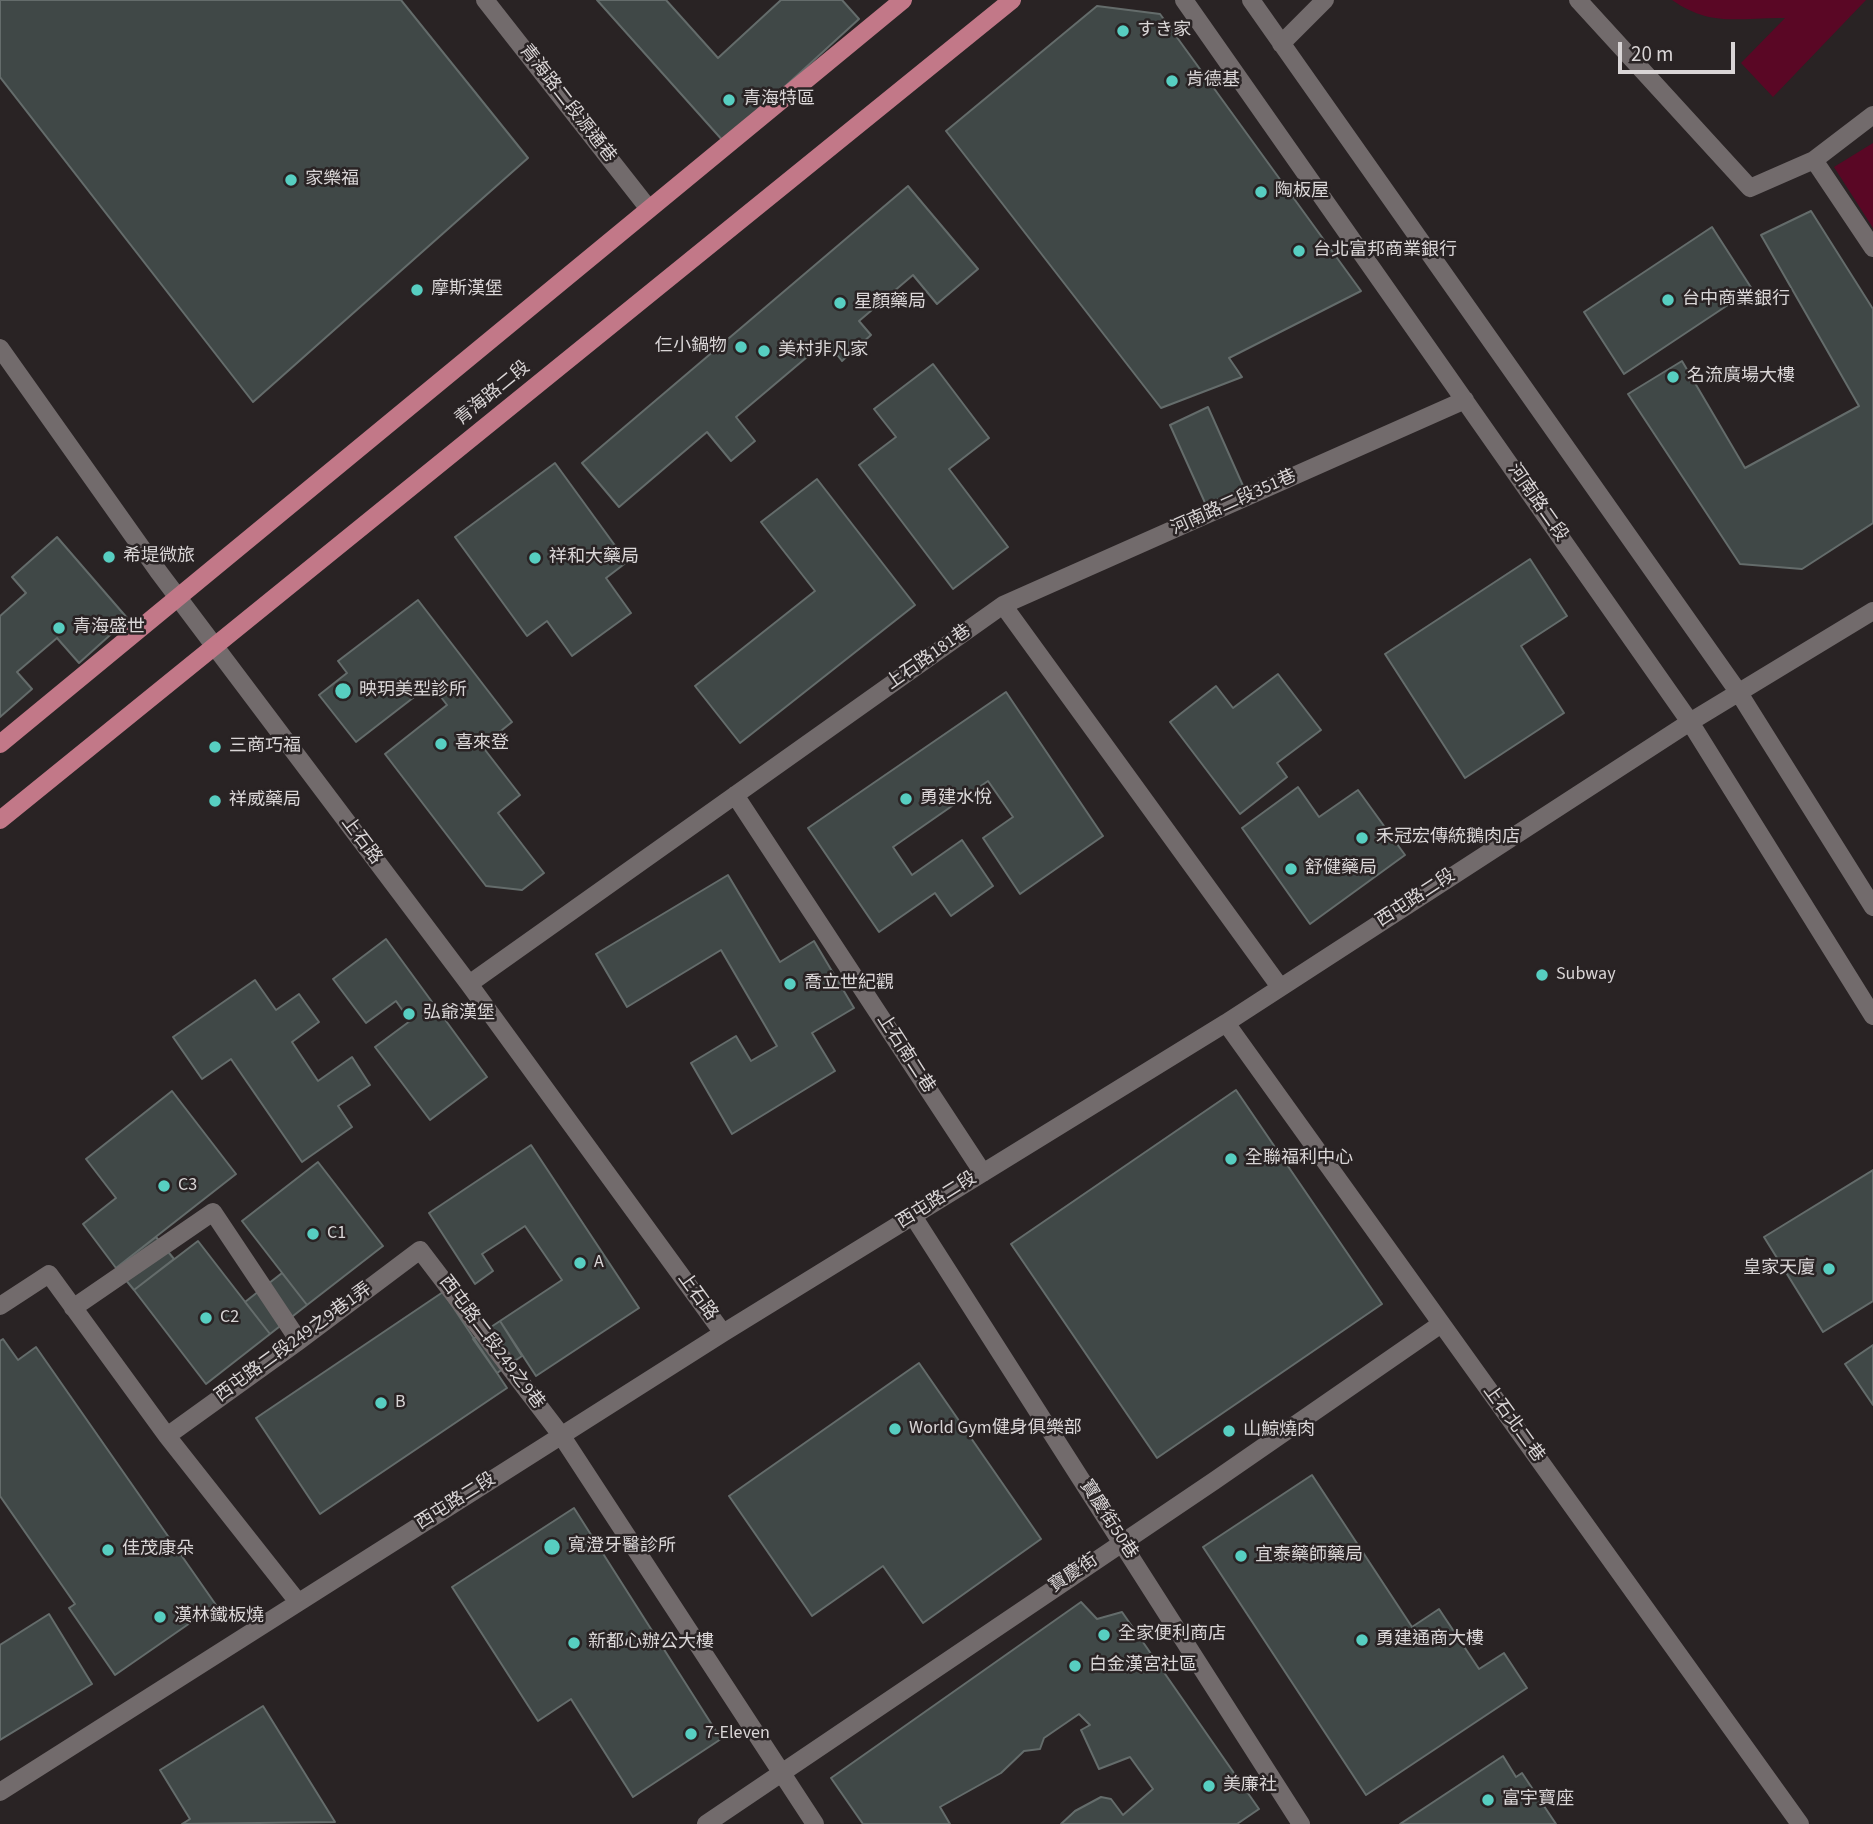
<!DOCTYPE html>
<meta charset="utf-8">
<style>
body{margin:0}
#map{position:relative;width:1873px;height:1824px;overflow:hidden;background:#292324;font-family:"Source Sans 3",sans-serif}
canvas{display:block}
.scale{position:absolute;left:1618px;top:42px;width:117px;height:32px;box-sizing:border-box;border:4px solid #d9d5d6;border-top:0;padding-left:9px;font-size:21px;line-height:24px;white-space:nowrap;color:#d9d5d6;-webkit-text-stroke:5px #292324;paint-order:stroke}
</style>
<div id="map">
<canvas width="1873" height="1824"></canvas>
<div class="scale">20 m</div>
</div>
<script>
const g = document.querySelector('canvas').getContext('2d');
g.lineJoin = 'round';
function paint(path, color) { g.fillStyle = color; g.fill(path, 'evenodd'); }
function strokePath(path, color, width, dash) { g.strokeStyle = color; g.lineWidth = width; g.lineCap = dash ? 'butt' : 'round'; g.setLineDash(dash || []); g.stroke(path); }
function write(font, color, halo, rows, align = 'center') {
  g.font = font + ' "Source Sans 3","Noto Sans TC","Noto Sans JP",sans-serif'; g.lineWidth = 5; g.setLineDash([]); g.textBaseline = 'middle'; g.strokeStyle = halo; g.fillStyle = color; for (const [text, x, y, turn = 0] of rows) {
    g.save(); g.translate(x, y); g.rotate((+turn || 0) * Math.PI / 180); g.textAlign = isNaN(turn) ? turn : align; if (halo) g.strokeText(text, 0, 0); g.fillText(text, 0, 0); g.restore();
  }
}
const green = new Path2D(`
 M 1672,0 L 1866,0 L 1773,97 L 1741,63 L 1785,18 C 1740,17 1712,28 1672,0 Z
 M 1873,143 L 1873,228 L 1834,167 Z`);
const building = new Path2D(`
 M 0,0 L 401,0 L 528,158 L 253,402 L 0,77 Z
 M 597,0 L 666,0 L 718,58 L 781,0 L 842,0 L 859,19 L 724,142 Z
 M 1097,6 L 1160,14 L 1361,291 L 1229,358 L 1242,377 L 1161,408 L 946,131 Z
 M 908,186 L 978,269 L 937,304 L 913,275 L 859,321 L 871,335 L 842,361 L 826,341 L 736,417 L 755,441 L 731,461 L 707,432 L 619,507 L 582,463 Z
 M 1811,211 L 1873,309 L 1873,523 L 1802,569 L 1740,564 L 1628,394 L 1682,361 L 1745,468 L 1859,406 L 1761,235 Z
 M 1712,227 L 1752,289 L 1624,374 L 1584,312 Z
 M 933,364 L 989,438 L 949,469 L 1008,547 L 953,589 L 859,465 L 896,437 L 874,409 Z
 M 1208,407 L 1244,488 L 1206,505 L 1170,425 Z
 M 555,463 L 627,562 L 606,578 L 631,613 L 572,656 L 547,621 L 527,636 L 455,537 Z
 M 817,479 L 915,605 L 740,743 L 695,686 L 815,591 L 761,522 Z
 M 57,537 L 128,619 L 79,663 L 57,638 L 17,672 L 32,689 L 0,717 L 0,616 L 26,593 L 12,577 Z
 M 1530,559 L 1567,616 L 1521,646 L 1564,713 L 1465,778 L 1385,654 Z
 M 418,600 L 512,722 L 482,746 L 520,795 L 498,813 L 544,873 L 522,890 L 486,886 L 385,754 L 447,705 L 431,684 L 356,742 L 319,695 L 347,673 L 338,661 Z
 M 1278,674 L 1321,730 L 1277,763 L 1287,777 L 1240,814 L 1170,722 L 1216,686 L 1233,708 Z
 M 1006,692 L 1103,836 L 1020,894 L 983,838 L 1013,817 L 988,781 L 893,847 L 912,875 L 962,840 L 993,886 L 951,916 L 935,893 L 879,932 L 808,828 Z
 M 1298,787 L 1319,817 L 1358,790 L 1405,855 L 1310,924 L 1242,828 Z
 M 728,875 L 780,962 L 814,941 L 854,1008 L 812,1033 L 835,1071 L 732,1134 L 691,1063 L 736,1036 L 751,1061 L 777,1046 L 721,950 L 627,1007 L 596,954 Z
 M 386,939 L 487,1077 L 430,1120 L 375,1047 L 410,1021 L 396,1001 L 366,1023 L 333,979 Z
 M 255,980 L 276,1010 L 299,994 L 319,1022 L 292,1042 L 318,1081 L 352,1057 L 370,1085 L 338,1106 L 352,1127 L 302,1162 L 231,1059 L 202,1079 L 173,1037 Z
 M 1236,1090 L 1382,1304 L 1157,1458 L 1011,1244 Z
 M 172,1091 L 236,1174 L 116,1268 L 83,1224 L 116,1198 L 86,1159 Z
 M 531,1145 L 639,1308 L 536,1376 L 500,1321 L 562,1280 L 525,1226 L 482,1254 L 493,1271 L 475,1284 L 429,1213 Z
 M 318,1162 L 383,1246 L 307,1305 L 242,1221 Z
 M 1873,1170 L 1873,1301 L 1823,1332 L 1764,1237 Z
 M 156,1237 L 174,1259 L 134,1290 L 116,1268 Z
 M 198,1241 L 270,1334 L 206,1384 L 134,1290 Z
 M 282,1273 L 307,1305 L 270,1334 L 245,1302 Z
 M 443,1292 L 507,1388 L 320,1514 L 256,1418 Z
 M 500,1321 L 522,1356 L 497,1373 L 473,1339 Z
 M 3,1339 L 18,1360 L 36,1347 L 216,1605 L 115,1675 L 69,1608 L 75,1604 L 0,1496 L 0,1341 Z
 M 1873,1345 L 1873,1405 L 1845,1364 Z
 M 919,1363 L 1041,1539 L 923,1623 L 883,1566 L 812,1616 L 729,1496 Z
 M 1312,1475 L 1412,1627 L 1439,1609 L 1479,1669 L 1504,1653 L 1527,1688 L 1366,1795 L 1203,1547 Z
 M 574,1508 L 721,1739 L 633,1797 L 571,1699 L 538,1721 L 452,1587 Z
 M 1081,1602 L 1097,1619 L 1122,1612 L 1259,1809 L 1237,1824 L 1061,1824 L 1075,1811 L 1101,1797 L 1111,1799 L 1123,1815 L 1153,1789 L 1130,1757 L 1099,1769 L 1081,1730 L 1090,1725 L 1079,1714 L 1044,1738 L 1040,1749 L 1024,1751 L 1001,1773 L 940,1807 L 950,1824 L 863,1824 L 831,1778 Z
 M 49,1614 L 92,1684 L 0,1740 L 0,1645 Z
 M 263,1706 L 335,1822 L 182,1824 L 190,1819 L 160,1770 Z
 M 1503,1756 L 1516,1777 L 1522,1773 L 1556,1824 L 1400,1824 Z`);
const minor = new Path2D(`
 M 485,0 L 649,209
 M 1184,0 L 1690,722 L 1873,1016
 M 1251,0 L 1739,693 L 1873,907
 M 1578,0 L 1750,188 L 1814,160 L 1873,115
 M 1281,44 L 1325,0
 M 1814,160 L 1873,248
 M 0,348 L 158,571 L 469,984 L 723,1333
 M 1003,605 L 1280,987
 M 735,795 L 983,1173
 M 469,984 L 1003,605 L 1465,400
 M 1226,1023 L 1800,1824
 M 913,1216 L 1301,1824
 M 0,1306 L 49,1274 L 167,1436 L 298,1602
 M 73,1308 L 213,1212 L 299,1341
 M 167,1436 L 299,1341 L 420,1250 L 561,1435 L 815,1824
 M 0,1792 L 723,1333 L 1226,1023 L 1690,722 L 1873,611
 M 706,1824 L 1214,1481 L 1441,1324`);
const major = new Path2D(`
 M 0,744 L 903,0
 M 0,820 L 1012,0`);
const markers = [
 [1123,31,7,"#57cec1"],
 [1172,81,7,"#57cec1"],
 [729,100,7,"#57cec1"],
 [291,180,7,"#57cec1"],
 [1261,192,7,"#57cec1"],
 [1299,251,7,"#57cec1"],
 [417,290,7,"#57cec1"],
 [1668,300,7,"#57cec1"],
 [840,303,7,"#57cec1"],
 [741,347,7,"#57cec1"],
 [764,351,7,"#57cec1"],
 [1673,377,7,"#57cec1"],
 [109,557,7,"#57cec1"],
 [535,558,7,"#57cec1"],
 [59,628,7,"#57cec1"],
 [343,691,9,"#57cec1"],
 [441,744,7,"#57cec1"],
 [215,747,7,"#57cec1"],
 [906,799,7,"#57cec1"],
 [215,801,7,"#57cec1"],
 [1362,838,7,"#57cec1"],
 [1291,869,7,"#57cec1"],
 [1542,975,7,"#57cec1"],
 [790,984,7,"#57cec1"],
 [409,1014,7,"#57cec1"],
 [1231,1159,7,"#57cec1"],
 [164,1186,7,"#57cec1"],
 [313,1234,7,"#57cec1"],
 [580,1263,7,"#57cec1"],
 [1829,1269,7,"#57cec1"],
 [206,1318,7,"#57cec1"],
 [381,1403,7,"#57cec1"],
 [895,1429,7,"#57cec1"],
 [1229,1431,7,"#57cec1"],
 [552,1547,9,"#57cec1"],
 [108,1550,7,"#57cec1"],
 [1241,1556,7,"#57cec1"],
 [160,1617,7,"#57cec1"],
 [1104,1635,7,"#57cec1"],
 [1362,1640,7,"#57cec1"],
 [574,1643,7,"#57cec1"],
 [1075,1666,7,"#57cec1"],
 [691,1734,7,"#57cec1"],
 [1209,1786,7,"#57cec1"],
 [1488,1800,7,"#57cec1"]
];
const poiNames = [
 ["すき家",1137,31],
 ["肯德基",1186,81],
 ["青海特區",743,100],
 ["家樂福",305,180],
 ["陶板屋",1275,192],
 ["台北富邦商業銀行",1313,251],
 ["摩斯漢堡",431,290],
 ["台中商業銀行",1682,300],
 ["星顏藥局",854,303],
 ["仨小鍋物",727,347,"right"],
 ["美村非凡家",778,351],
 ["名流廣場大樓",1687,377],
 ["希堤微旅",123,557],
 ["祥和大藥局",549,558],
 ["青海盛世",73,628],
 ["映玥美型診所",359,691],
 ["喜來登",455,744],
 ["三商巧福",229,747],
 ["勇建水悅",920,799],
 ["祥威藥局",229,801],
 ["禾冠宏傳統鵝肉店",1376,838],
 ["舒健藥局",1305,869],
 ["Subway",1556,975],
 ["喬立世紀觀",804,984],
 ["弘爺漢堡",423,1014],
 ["全聯福利中心",1245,1159],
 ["C3",178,1186],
 ["C1",327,1234],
 ["A",594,1263],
 ["皇家天廈",1815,1269,"right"],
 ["C2",220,1318],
 ["B",395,1403],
 ["World Gym健身俱樂部",909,1429],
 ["山鯨燒肉",1243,1431],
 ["寬澄牙醫診所",568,1547],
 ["佳茂康朵",122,1550],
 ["宜泰藥師藥局",1255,1556],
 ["漢林鐵板燒",174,1617],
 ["全家便利商店",1118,1635],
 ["勇建通商大樓",1376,1640],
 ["新都心辦公大樓",588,1643],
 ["白金漢宮社區",1089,1666],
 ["7-Eleven",705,1734],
 ["美廉社",1223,1786],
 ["富宇寶座",1502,1800]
];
const streetNames = [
 ["青海路二段源通巷",567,104,52],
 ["青海路二段",493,394,-39],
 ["河南路二段351巷",1234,503,-24],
 ["河南路二段",1537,503,55],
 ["上石路181巷",929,658,-35],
 ["上石路",361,841,53],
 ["西屯路二段",1416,899,-33],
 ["上石南二巷",905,1054,57],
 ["西屯路二段",937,1201,-32],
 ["上石路",697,1297,54],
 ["西屯路二段249之9巷1弄",294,1343,-36],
 ["西屯路二段249之9巷",491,1343,53],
 ["上石北二巷",1513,1424,54],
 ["西屯路二段",456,1502,-32],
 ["寶慶街50巷",1108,1520,57],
 ["寶慶街",1074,1574,-34]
];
paint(green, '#5a0725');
paint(building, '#404847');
strokePath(building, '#646c6b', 2);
strokePath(minor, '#726b6c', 18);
strokePath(major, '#c27888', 18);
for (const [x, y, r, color] of markers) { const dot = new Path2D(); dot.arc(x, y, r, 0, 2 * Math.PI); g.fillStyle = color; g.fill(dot); strokePath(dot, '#292324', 2.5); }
write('18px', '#d9d5d6', '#292324', poiNames, 'left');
write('18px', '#d9d5d6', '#292324', streetNames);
</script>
